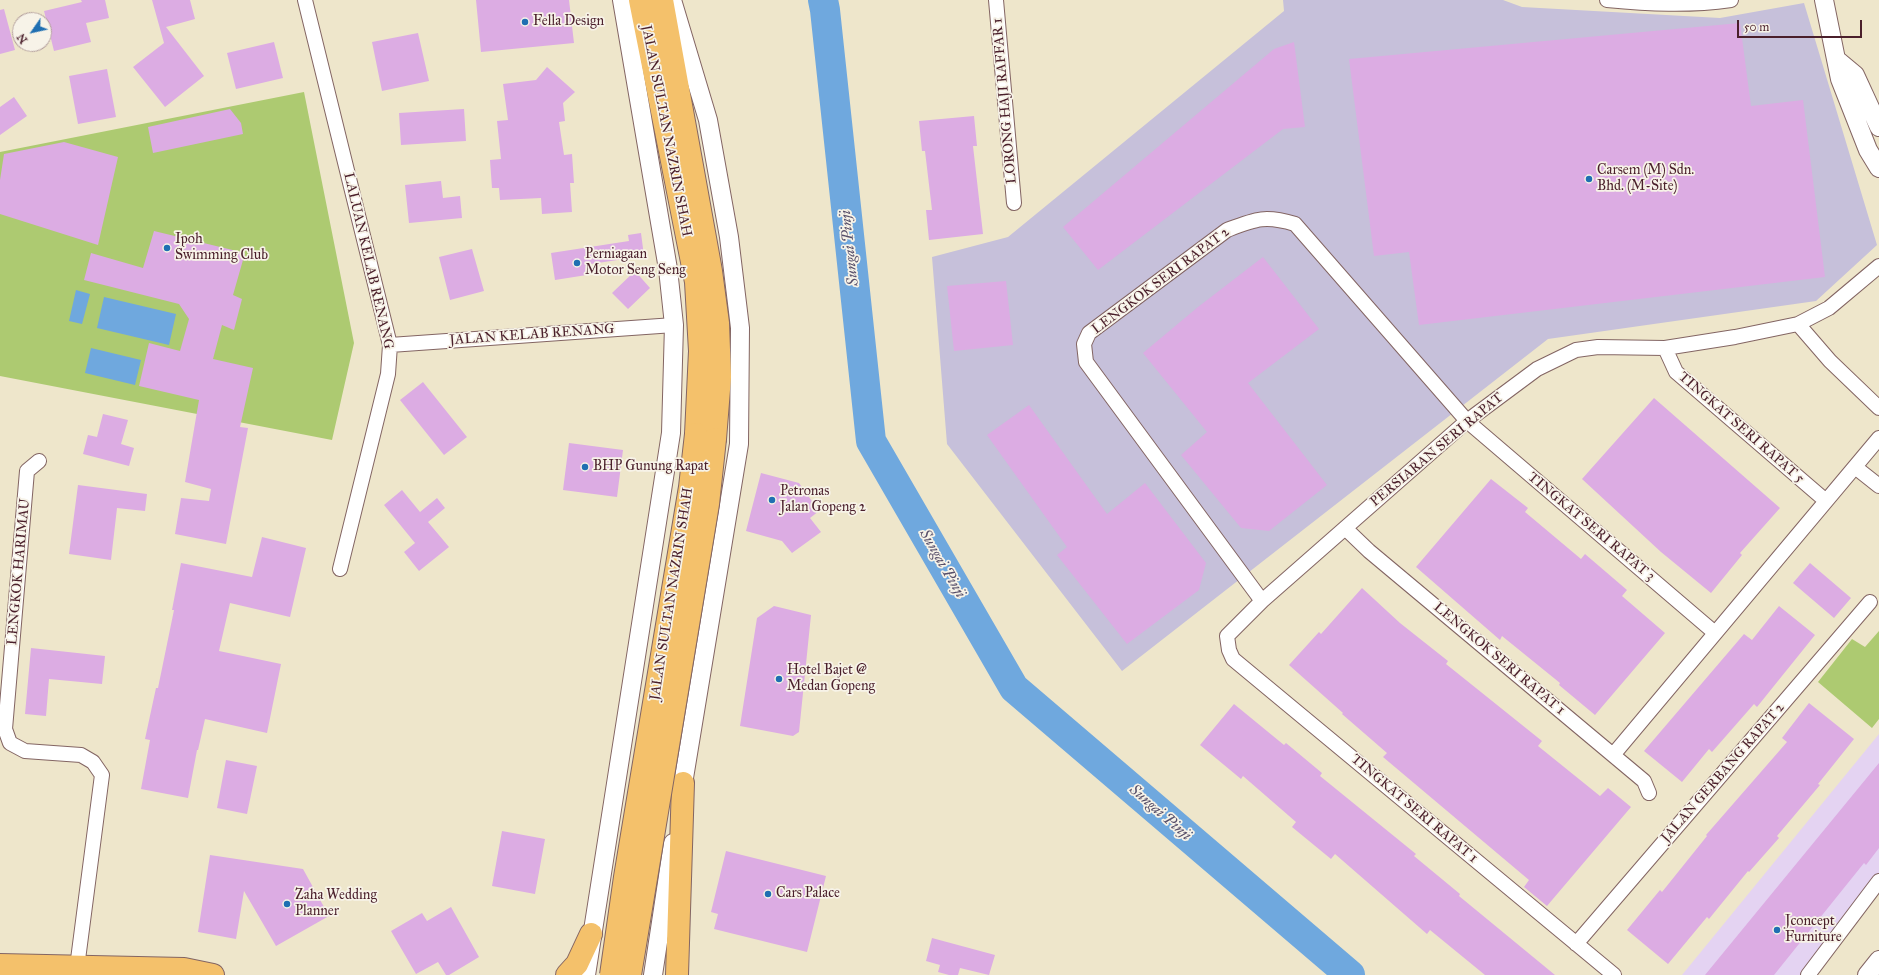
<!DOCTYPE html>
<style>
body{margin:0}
#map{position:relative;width:1879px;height:975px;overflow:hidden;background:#eee6cb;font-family:"IM FELL Great Primer",serif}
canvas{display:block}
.north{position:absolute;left:12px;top:12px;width:40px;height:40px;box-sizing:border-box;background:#f7f3e8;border:1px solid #b29e9c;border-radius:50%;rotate:236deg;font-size:11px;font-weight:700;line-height:16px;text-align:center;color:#4a1f2b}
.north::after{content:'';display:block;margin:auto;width:14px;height:18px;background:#1f6fb2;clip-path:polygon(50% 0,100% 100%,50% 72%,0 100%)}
.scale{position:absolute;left:1737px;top:20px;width:125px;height:18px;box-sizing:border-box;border:2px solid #4a1f2b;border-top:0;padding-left:5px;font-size:12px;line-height:14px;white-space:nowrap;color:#4a1f2b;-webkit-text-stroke:3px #f7f3e8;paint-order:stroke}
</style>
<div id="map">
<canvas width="1879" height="975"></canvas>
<div class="north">N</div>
<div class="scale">50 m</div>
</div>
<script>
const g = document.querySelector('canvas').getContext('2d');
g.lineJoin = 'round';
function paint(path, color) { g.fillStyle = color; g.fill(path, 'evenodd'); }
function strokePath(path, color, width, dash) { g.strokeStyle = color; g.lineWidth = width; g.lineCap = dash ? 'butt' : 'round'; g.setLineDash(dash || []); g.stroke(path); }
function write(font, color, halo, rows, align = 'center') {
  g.font = font + ' "IM FELL Great Primer",serif'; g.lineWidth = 3.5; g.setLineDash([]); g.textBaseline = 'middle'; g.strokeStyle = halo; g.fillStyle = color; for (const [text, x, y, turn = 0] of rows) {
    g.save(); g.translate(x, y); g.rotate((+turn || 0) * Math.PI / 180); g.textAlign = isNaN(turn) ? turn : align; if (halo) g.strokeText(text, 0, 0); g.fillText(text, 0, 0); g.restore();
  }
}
const built = new Path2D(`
 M 1879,734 L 1879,877 L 1801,975 L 1682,975 Z`);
const industrial = new Path2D(`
 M 1283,0 L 1503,0 L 1522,7 L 1720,18 L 1804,3 L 1877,245 L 1816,301 L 1548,339 L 1122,671 L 947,444 L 932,257 L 1008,237 L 1284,11 Z`);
const green = new Path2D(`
 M 304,92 L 354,343 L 332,440 L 0,376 L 0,152 Z
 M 1879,631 L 1879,719 L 1872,728 L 1818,682 L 1852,639 L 1865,647 Z`);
const water = new Path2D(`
 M 76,290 L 90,294 L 82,324 L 69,321 Z
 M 104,297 L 176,314 L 169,345 L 97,328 Z
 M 91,348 L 141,360 L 135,385 L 85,373 Z`);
const river = new Path2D(`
 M 823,0 L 825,10 L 871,441 L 1014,688 L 1350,975`);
const building = new Path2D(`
 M 81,0 L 105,0 L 109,18 L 86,23 L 91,42 L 54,51 L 44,11 L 82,2 Z
 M 152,0 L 190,0 L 195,19 L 166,27 L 204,76 L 165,107 L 133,67 L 164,43 Z
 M 476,0 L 569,0 L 574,43 L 481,52 Z
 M 4,9 L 15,50 L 0,54 L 0,10 Z
 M 1740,23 L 1751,106 L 1803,100 L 1825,277 L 1419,325 L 1409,252 L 1374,256 L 1349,59 Z
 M 418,33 L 429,81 L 382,91 L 372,42 Z
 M 274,42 L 283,78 L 236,89 L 227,53 Z
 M 1294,42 L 1305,127 L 1283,129 L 1098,270 L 1063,227 L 1274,49 Z
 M 547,67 L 575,92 L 563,103 L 565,121 L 559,122 L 564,155 L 572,154 L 574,183 L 570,183 L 572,212 L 542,214 L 541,198 L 500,200 L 499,188 L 492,188 L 490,160 L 501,159 L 497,121 L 508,120 L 503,84 L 536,80 Z
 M 107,69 L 116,117 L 78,124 L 69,76 Z
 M 14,97 L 27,116 L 0,135 L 0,107 Z
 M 230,109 L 241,123 L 243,134 L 153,153 L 148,127 Z
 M 464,109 L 466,141 L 401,145 L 399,113 Z
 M 974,116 L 977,146 L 973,146 L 983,234 L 929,240 L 926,210 L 932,210 L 925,151 L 922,151 L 919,121 Z
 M 64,142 L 118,157 L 98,245 L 0,214 L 0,180 L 4,154 Z
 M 441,181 L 443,198 L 460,196 L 462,218 L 409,223 L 405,185 Z
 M 154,231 L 245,253 L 233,295 L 242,299 L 234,330 L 222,325 L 213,359 L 253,368 L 240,427 L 248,428 L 226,544 L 175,534 L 181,498 L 209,501 L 211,489 L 185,482 L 199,400 L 139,386 L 149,343 L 180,351 L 189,319 L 179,304 L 84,280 L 91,253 L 143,268 Z
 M 641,233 L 644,256 L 591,264 L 593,274 L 555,280 L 551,253 L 629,241 L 628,235 Z
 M 472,249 L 484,291 L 450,300 L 439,257 Z
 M 1263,257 L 1319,329 L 1248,383 L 1327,485 L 1269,531 L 1241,528 L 1181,455 L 1207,432 L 1143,353 L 1198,307 Z
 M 635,271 L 650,288 L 628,309 L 612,293 Z
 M 1006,281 L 1013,345 L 954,351 L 947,286 Z
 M 423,382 L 467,437 L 444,455 L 400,400 Z
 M 1654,398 L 1780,508 L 1740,553 L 1742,555 L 1711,593 L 1661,552 L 1582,479 Z
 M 1029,405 L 1107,514 L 1145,483 L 1206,563 L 1199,590 L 1127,644 L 1057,555 L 1067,547 L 987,435 Z
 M 103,414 L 128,420 L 121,444 L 134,448 L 129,466 L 83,454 L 88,435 L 97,437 Z
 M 569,443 L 623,450 L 617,497 L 563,490 Z
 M 761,473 L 799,483 L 819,511 L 810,518 L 821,532 L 792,553 L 782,541 L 746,531 Z
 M 1491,479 L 1528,508 L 1525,512 L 1581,559 L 1585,554 L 1627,590 L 1622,596 L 1665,633 L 1595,715 L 1559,685 L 1560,683 L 1502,636 L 1500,640 L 1416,567 Z
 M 78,485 L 147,494 L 145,511 L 117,508 L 111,560 L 69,554 Z
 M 402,490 L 420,512 L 437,498 L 445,508 L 428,522 L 449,547 L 419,571 L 404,552 L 415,543 L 384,505 Z
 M 262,537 L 306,548 L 290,617 L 230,603 L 219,651 L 281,664 L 267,733 L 205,719 L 198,750 L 197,750 L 188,798 L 141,789 L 150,740 L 145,739 L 156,688 L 158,688 L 174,610 L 172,610 L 181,563 L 252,577 Z
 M 1810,563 L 1851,598 L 1834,618 L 1793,583 Z
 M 1362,588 L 1400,623 L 1448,661 L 1446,664 L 1542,741 L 1538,746 L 1600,796 L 1608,788 L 1631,807 L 1547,906 L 1524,887 L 1529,880 L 1383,757 L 1387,753 L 1342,714 L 1343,713 L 1289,665 L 1319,632 L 1321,634 Z
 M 774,606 L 811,615 L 799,732 L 793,736 L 740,726 L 757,618 Z
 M 1779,606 L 1815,635 L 1757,707 L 1754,704 L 1712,752 L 1709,749 L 1682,782 L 1644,751 L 1744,634 L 1752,640 Z
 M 31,648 L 105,656 L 102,684 L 49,679 L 46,716 L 25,714 Z
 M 1809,703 L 1854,739 L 1818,784 L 1820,785 L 1777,836 L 1779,838 L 1749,872 L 1748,871 L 1709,919 L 1707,917 L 1668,964 L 1627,930 L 1660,890 L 1662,892 L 1707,836 L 1706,835 L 1787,742 L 1782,738 Z
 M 1234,704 L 1284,745 L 1286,743 L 1322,773 L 1320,776 L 1416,854 L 1414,856 L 1460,894 L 1459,896 L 1555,975 L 1485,975 L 1430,930 L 1427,934 L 1335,854 L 1331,859 L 1292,827 L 1296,822 L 1243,776 L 1241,779 L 1200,745 Z
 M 226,760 L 257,766 L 247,814 L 217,808 Z
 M 1879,763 L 1879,848 L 1866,865 L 1864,863 L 1774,975 L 1705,975 Z
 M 502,831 L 545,839 L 535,894 L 492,886 Z
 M 726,851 L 826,876 L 807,952 L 714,929 L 718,914 L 711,912 Z
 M 210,855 L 303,869 L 329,916 L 276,946 L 244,891 L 236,939 L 198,932 Z
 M 451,907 L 479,957 L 449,975 L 446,975 L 438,962 L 416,974 L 391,931 L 422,913 L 427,921 Z
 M 932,938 L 995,955 L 989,975 L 960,968 L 958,975 L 949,975 L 938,972 L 940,965 L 926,961 Z`);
const minor = new Path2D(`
 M 305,0 L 390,345 L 388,374 L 340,569
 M 996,0 L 1014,203
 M 1607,0 C 1649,4 1689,6 1731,0
 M 1798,324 L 1830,361 L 1879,408
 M 390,345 L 674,325
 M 1665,348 L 1676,372 L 1826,501
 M 39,461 L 27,471 L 5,729 L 10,743 L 25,751 L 81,755 L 93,762 L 102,775 L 76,975
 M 1855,467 L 1879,486
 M 1345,528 L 1369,551 L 1644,781 L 1649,793
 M 1262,601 L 1086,362 L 1084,344 L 1089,333 L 1227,230 C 1256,219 1265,215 1295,224 L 1467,421 L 1715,633
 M 1613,755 L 1879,438
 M 1576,944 L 1870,602
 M 1614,975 L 1233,659 L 1229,650 L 1227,636 L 1262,601 L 1467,421 L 1537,369 L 1576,350 L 1598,347 L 1665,348 L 1735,337 L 1798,324 L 1829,308 L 1879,266
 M 1808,975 L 1879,881`);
const tertiary = new Path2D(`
 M 672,0 L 708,120 L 729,237 L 740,328 L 739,444 L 681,796
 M 1824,0 L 1840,79 L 1868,150 L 1879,168
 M 1837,60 L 1855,75 L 1879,127
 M 586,975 L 671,433 L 674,325 L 668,269 L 622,0
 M 653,975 L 673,843
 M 1867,975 L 1879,960`);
const primary = new Path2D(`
 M 0,965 L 184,969 L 213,975
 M 567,975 L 577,964 L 591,934
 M 677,975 L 683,783`);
const trunk = new Path2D(`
 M 640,0 L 696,282 L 700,351 L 696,434
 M 662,0 L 711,271 L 718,323 L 720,377 L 715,439`);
const trunkBridge = new Path2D(`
 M 611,975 L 625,877 L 690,487 L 696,434
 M 630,975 L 708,504 L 715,439`);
const markers = [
 [525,22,4,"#1f6fb2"],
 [1589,179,4,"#1f6fb2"],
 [167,248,4,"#1f6fb2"],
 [577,263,4,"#1f6fb2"],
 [585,467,4,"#1f6fb2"],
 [772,500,4,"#1f6fb2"],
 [779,679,4,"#1f6fb2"],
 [768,894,4,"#1f6fb2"],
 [287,904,4,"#1f6fb2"],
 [1777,930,4,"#1f6fb2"]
];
const poiNames = [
 ["Fella Design",533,22],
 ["Carsem (M) Sdn.",1597,171],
 ["Bhd. (M-Site)",1597,187],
 ["Ipoh",175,240],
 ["Swimming Club",175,256],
 ["Perniagaan",585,255],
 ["Motor Seng Seng",585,271],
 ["BHP Gunung Rapat",593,467],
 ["Petronas",780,492],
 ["Jalan Gopeng 2",780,508],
 ["Hotel Bajet @",787,671],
 ["Medan Gopeng",787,687],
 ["Cars Palace",776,894],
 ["Zaha Wedding",295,896],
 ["Planner",295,912],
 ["Jconcept",1785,922],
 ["Furniture",1785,938]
];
const streetNames = [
 ["LORONG HAJI RAFFAR 1",1005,101,-95],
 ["JALAN SULTAN NAZRIN SHAH",666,131,79],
 ["LALUAN KELAB RENANG",368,261,77],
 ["LENGKOK SERI RAPAT 2",1161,281,-37],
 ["JALAN KELAB RENANG",532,335,-4],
 ["TINGKAT SERI RAPAT 5",1741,428,41],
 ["PERSIARAN SERI RAPAT",1437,450,-40],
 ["TINGKAT SERI RAPAT 3",1591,527,40],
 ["LENGKOK HARIMAU",19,572,-85],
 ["JALAN SULTAN NAZRIN SHAH",672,594,-81],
 ["LENGKOK SERI RAPAT 1",1499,659,40],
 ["JALAN GERBANG RAPAT 2",1723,773,-49],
 ["TINGKAT SERI RAPAT 1",1414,809,40]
];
const waterNames = [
 ["Sungai Pinji",850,248,-96],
 ["Sungai Pinji",942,564,60],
 ["Sungai Pinji",1160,813,41]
];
paint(built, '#e4d3f2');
paint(industrial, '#c6c0da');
paint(green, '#adca71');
paint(water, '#6fa8de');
strokePath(river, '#6fa8de', 30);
paint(building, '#dcace3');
strokePath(minor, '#836563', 16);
strokePath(tertiary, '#836563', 20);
strokePath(primary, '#836563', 24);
strokePath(trunk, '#836563', 24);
strokePath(minor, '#fff', 14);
strokePath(tertiary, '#fff', 18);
strokePath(primary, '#f4c16b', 22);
strokePath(trunk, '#f4c16b', 22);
strokePath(trunkBridge, '#836563', 24, []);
strokePath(trunkBridge, '#f4c16b', 22);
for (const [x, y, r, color] of markers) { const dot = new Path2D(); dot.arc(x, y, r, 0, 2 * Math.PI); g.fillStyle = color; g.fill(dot); strokePath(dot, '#f7f3e8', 1.5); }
write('14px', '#4a1f2b', '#f7f3e8', poiNames, 'left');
write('14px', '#4a1f2b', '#f7f3e8', streetNames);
write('italic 15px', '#574f6a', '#f7f3e8', waterNames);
</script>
